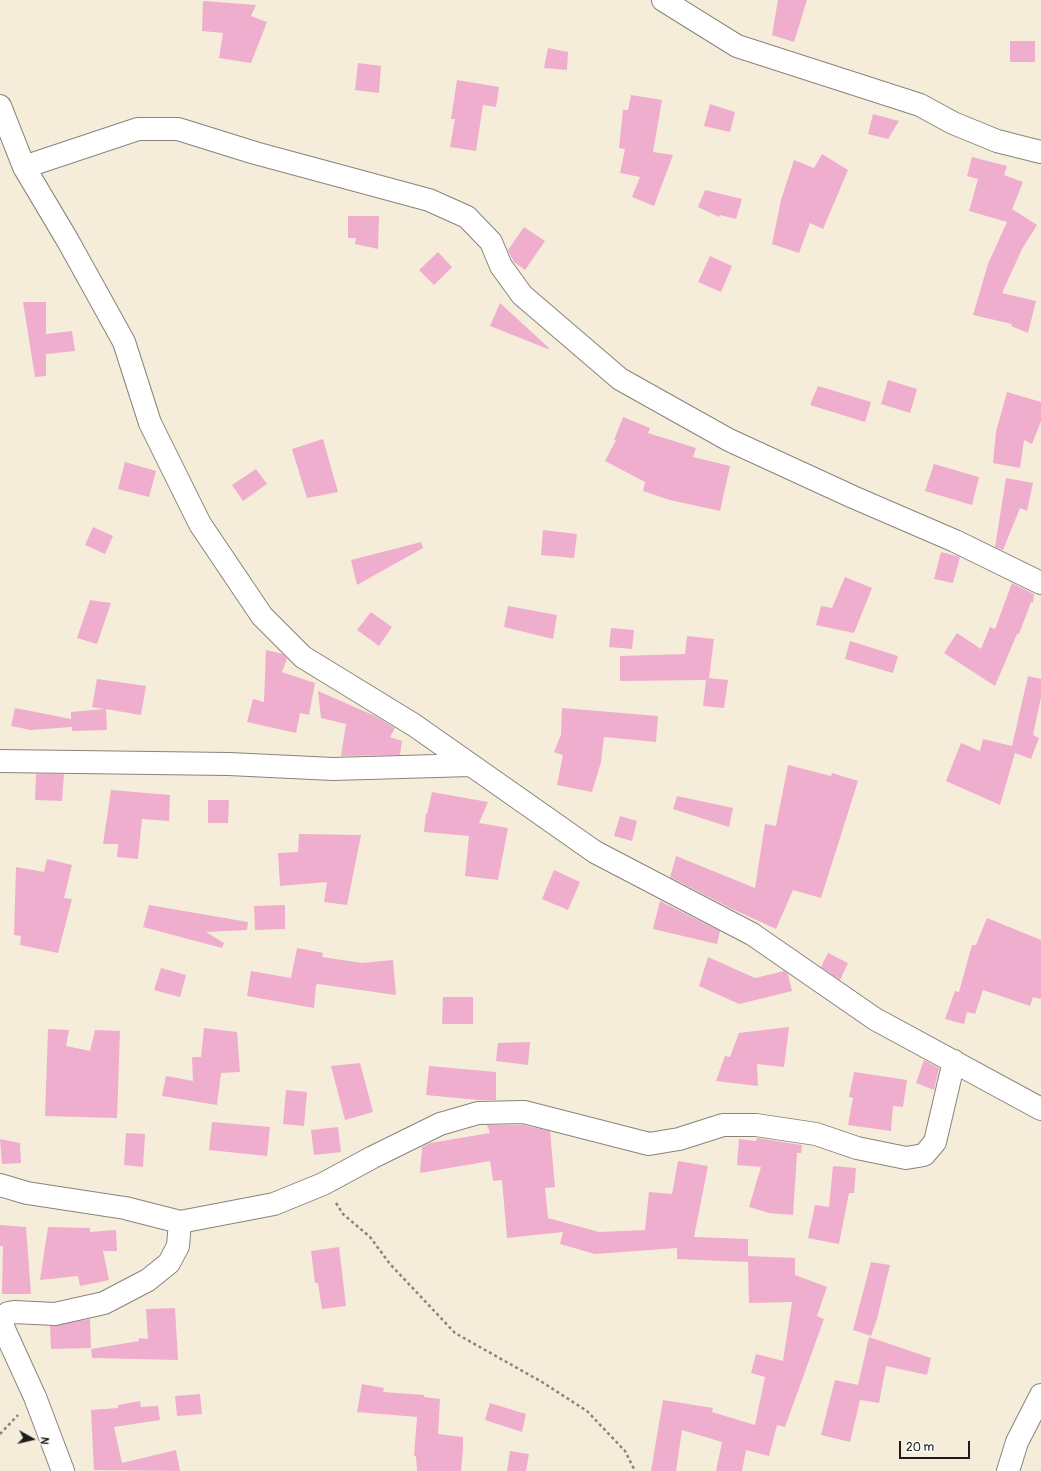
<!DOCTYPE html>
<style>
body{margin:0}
#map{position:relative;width:1041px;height:1471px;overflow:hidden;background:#f5edda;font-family:Pangolin,sans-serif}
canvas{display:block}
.north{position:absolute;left:12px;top:1419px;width:40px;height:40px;-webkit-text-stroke:3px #fdfcf7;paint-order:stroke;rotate:98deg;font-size:11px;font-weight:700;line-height:16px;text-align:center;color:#1c1c1c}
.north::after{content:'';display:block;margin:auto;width:14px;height:18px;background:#1c1c1c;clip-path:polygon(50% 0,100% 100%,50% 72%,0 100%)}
.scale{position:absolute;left:899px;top:1441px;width:71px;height:18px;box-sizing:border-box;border:2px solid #1c1c1c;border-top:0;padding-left:5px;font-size:12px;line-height:14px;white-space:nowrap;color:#1c1c1c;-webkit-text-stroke:3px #fdfcf7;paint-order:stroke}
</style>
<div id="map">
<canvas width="1041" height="1471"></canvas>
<div class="north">N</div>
<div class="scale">20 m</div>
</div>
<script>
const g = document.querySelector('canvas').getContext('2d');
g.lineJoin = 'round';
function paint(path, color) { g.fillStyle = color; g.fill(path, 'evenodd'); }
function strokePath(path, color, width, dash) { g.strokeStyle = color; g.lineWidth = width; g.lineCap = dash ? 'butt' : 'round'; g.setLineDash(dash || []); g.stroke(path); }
const building = new Path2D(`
 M 778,0 L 807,0 L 794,42 L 772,35 Z
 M 203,1 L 256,5 L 251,16 L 267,22 L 251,63 L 219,58 L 223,33 L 202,31 Z
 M 1010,41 L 1035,41 L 1035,62 L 1010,62 Z
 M 548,48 L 568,52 L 567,70 L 544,68 Z
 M 358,63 L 381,66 L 379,93 L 355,90 Z
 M 457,80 L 499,87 L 496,107 L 483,105 L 476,151 L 450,147 L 455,119 L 451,119 Z
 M 631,95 L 662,100 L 653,152 L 673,155 L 654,206 L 632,197 L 640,177 L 620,173 L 625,149 L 619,148 L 623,110 L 628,110 Z
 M 710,104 L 735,112 L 730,132 L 704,126 Z
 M 873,114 L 899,121 L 888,139 L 868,134 Z
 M 822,154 L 848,170 L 823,229 L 810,223 L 799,253 L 772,244 L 781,200 L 794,160 L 814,168 Z
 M 972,157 L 1007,166 L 1004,175 L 1023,182 L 1011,212 L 1012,209 L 1037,225 L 1022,249 L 1002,293 L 1036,301 L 1028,333 L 1011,326 L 1012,324 L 973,315 L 988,264 L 1007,222 L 969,211 L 978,179 L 967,176 Z
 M 705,190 L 742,199 L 736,219 L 720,215 L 719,217 L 698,207 Z
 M 348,216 L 379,216 L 378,249 L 355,244 L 356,238 L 348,238 Z
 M 524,227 L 545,241 L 525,270 L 514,262 L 508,250 Z
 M 438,252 L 452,267 L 434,285 L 419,270 Z
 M 710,256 L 732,266 L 721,292 L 698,282 Z
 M 23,302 L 46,302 L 46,334 L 72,331 L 75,351 L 46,354 L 46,376 L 35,377 Z
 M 500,303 L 549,348 L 548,349 L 490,326 Z
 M 888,380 L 917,389 L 910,413 L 881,404 Z
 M 818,386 L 871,402 L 865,422 L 810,405 Z
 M 1007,392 L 1041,402 L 1041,421 L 1032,444 L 1024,440 L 1020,468 L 993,463 L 996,432 Z
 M 623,417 L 650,428 L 648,433 L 696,448 L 693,457 L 730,466 L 720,511 L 670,500 L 643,491 L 645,482 L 605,461 L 616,440 L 614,440 Z
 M 323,439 L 338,492 L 307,498 L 292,449 Z
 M 125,462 L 156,471 L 149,497 L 118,489 Z
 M 934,464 L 979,477 L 972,505 L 925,491 Z
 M 256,469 L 267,484 L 243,501 L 232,485 Z
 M 1006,478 L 1033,483 L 1027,511 L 1020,508 L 1003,550 L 995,547 Z
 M 93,527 L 113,536 L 105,554 L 85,545 Z
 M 543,530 L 577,534 L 574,558 L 541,555 Z
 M 421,542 L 423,548 L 357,585 L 351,560 Z
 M 941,552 L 960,557 L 953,583 L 934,579 Z
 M 845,577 L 872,588 L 854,633 L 816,625 L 821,606 L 832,608 Z
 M 1012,583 L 1034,594 L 1033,603 L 1031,602 L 1019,634 L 1017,634 L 995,686 L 944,653 L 957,633 L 981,649 L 990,627 L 995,629 Z
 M 90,600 L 111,603 L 97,644 L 77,638 Z
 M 508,606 L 557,615 L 553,639 L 504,627 Z
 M 371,612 L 392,627 L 379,646 L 357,630 Z
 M 611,628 L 634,630 L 632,649 L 609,647 Z
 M 687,636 L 714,639 L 709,678 L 728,680 L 724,708 L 703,706 L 706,680 L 620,681 L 620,656 L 685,654 Z
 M 850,641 L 898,656 L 893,673 L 845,659 Z
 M 266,650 L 283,654 L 287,659 L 282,672 L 315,683 L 309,715 L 300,713 L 296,733 L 247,722 L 253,699 L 264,702 Z
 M 1028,676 L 1041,679 L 1041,697 L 1033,735 L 1039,738 L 1031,759 L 1015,753 L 1000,805 L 946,781 L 961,743 L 980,751 L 983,739 L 1012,746 Z
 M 97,679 L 146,686 L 141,715 L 106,709 L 107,730 L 72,731 L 72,727 L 31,730 L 11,726 L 15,708 L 71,719 L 71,712 L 104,709 L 92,707 Z
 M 318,691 L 375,716 L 395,728 L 390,737 L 402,741 L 400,755 L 341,756 L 346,724 L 321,718 Z
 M 562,708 L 658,716 L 656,742 L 604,737 L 601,762 L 592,792 L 557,785 L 563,755 L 554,752 L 561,735 Z
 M 788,765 L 831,776 L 832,773 L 858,781 L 821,898 L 793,890 L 776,929 L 728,907 L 670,877 L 676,856 L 755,888 L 765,824 L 776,826 Z
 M 36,774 L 64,774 L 62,801 L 35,800 Z
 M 111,790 L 170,795 L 169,821 L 142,819 L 138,859 L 117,857 L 118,844 L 103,844 Z
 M 432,792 L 488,802 L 479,823 L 508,828 L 498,880 L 465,876 L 469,836 L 424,832 L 426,813 L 427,814 Z
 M 677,796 L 733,808 L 729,827 L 673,809 Z
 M 208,800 L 229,800 L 228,823 L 208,823 Z
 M 620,816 L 637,821 L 632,841 L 614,836 Z
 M 299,834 L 361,835 L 347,905 L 324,902 L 327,882 L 280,886 L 278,853 L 298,852 Z
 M 47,859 L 72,865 L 64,898 L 72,899 L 58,953 L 20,945 L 21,936 L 14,935 L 16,867 L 44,872 Z
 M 554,870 L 580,882 L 568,910 L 542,899 Z
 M 660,901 L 720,931 L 717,944 L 653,929 Z
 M 149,905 L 248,922 L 247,930 L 206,932 L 224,943 L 222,948 L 143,927 Z
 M 285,905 L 285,929 L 255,930 L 254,906 Z
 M 987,918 L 1041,940 L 1041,999 L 1033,997 L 1030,1006 L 983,990 L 975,1014 L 967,1012 L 964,1024 L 945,1019 L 955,991 L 959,992 L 972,945 L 976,945 Z
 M 297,948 L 323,953 L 322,957 L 362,963 L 393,960 L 396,995 L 318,984 L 316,985 L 314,1008 L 247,996 L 251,971 L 291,978 Z
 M 828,953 L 848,963 L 840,980 L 821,967 Z
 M 708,957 L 755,978 L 784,971 L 788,974 L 792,991 L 739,1004 L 699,986 Z
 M 161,968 L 186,975 L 180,997 L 154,990 Z
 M 443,997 L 473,997 L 473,1024 L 442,1024 Z
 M 789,1027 L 784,1067 L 757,1064 L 758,1086 L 716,1081 L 725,1056 L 730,1057 L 739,1033 Z
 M 204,1028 L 237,1032 L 240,1072 L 221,1073 L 217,1105 L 162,1096 L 166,1076 L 193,1081 L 192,1057 L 201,1057 Z
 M 48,1029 L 69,1030 L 66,1046 L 90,1051 L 95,1030 L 120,1031 L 117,1118 L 45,1116 Z
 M 530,1042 L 528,1065 L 496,1061 L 498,1043 Z
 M 924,1060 L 939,1068 L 934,1090 L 916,1083 Z
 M 360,1063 L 373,1112 L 345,1120 L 331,1066 Z
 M 429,1066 L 496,1072 L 496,1100 L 478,1100 L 426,1095 Z
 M 854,1072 L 907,1080 L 903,1107 L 893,1106 L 891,1131 L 848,1125 L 853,1098 L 849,1097 Z
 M 286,1090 L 307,1092 L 304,1126 L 283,1124 Z
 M 212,1122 L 270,1127 L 267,1156 L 209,1150 Z
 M 487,1125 L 523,1125 L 550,1131 L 555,1187 L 545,1188 L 548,1218 L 599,1232 L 645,1230 L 649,1192 L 672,1194 L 678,1161 L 708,1166 L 694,1237 L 748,1239 L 748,1256 L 795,1258 L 795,1275 L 827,1287 L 817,1316 L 824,1319 L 785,1427 L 777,1425 L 769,1456 L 746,1450 L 742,1471 L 716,1471 L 722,1442 L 682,1430 L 676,1471 L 651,1471 L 663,1400 L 713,1408 L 712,1412 L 755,1425 L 765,1377 L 751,1373 L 756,1354 L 783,1361 L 792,1302 L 749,1303 L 748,1262 L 677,1259 L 677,1248 L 595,1254 L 560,1244 L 563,1232 L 507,1238 L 502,1180 L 493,1181 L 490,1161 L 420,1173 L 422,1147 L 430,1143 L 490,1133 Z
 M 338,1127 L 341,1152 L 314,1155 L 311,1130 Z
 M 126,1133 L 145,1134 L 143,1167 L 124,1165 Z
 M 757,1138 L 802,1145 L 801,1153 L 797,1153 L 793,1215 L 769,1213 L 749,1207 L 761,1167 L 737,1165 L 739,1139 L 756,1141 Z
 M 0,1139 L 20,1143 L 21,1163 L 2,1164 Z
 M 833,1166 L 856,1168 L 854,1193 L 849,1193 L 839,1244 L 808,1238 L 815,1205 L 829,1207 Z
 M 0,1225 L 26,1227 L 31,1294 L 2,1294 L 3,1246 L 0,1246 Z
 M 48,1227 L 90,1228 L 90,1232 L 116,1230 L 117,1251 L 103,1251 L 109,1280 L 80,1286 L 78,1276 L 40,1280 Z
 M 339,1247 L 346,1306 L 322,1309 L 318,1283 L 315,1283 L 311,1251 Z
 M 871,1262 L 890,1265 L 877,1319 L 871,1336 L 853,1330 Z
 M 175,1308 L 178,1360 L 92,1358 L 91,1349 L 139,1341 L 139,1338 L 148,1339 L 146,1309 Z
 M 90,1319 L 91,1348 L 51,1349 L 50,1326 Z
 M 869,1337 L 931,1358 L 927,1375 L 886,1366 L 879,1403 L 860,1400 L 850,1442 L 821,1435 L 835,1380 L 858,1385 Z
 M 362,1384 L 384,1388 L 383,1392 L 424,1395 L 424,1397 L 440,1399 L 438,1434 L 463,1437 L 463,1449 L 461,1471 L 417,1471 L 416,1456 L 414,1456 L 417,1417 L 357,1412 Z
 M 200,1394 L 202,1414 L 177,1416 L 175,1396 Z
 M 140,1401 L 141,1407 L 158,1406 L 160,1420 L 114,1427 L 122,1463 L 176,1450 L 180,1471 L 94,1470 L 91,1410 L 118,1408 L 118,1405 Z
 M 490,1403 L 526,1414 L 522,1432 L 485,1420 Z
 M 510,1451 L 529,1454 L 526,1471 L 507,1471 Z`);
const path = new Path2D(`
 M 336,1203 L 343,1214 L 370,1237 L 390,1264 L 455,1333 L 542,1382 L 587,1411 L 625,1451 L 635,1471
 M 0,1434 L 18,1415`);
const street = new Path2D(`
 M 663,0 L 737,46 L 920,105 L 953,123 L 997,141 L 1041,152
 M 0,106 L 24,167 L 68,241 L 124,342 L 150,423 L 200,524 L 262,616 L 303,657 L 414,725 L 595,852 L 752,934 L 875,1019 L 1041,1109
 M 24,167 L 138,129 L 178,129 L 255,153 L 429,200 L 467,217 L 491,242 L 501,266 L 522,295 L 620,379 L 729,440 L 853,497 L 955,541 L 1041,583
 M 0,761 L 229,764 L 333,769 L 471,765
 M 0,1185 L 27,1193 L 125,1208 L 180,1222 L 274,1204 L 323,1184 L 373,1157 L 440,1124 L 478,1113 L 524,1112 L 649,1144 L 679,1139 L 723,1125 L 756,1125 L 816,1134 L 857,1148 L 906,1158 L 924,1155 L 935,1142 L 954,1061
 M 63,1471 L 35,1397 L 3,1327 L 3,1317 L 8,1313 L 14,1312 L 55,1314 L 104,1303 L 148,1280 L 169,1263 L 178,1246 L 180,1222
 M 1008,1471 L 1017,1442 L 1041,1395`);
paint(building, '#efaecd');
strokePath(street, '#88847b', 24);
strokePath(path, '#88847b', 2.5, [3, 3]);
strokePath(street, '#fff', 22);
</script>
